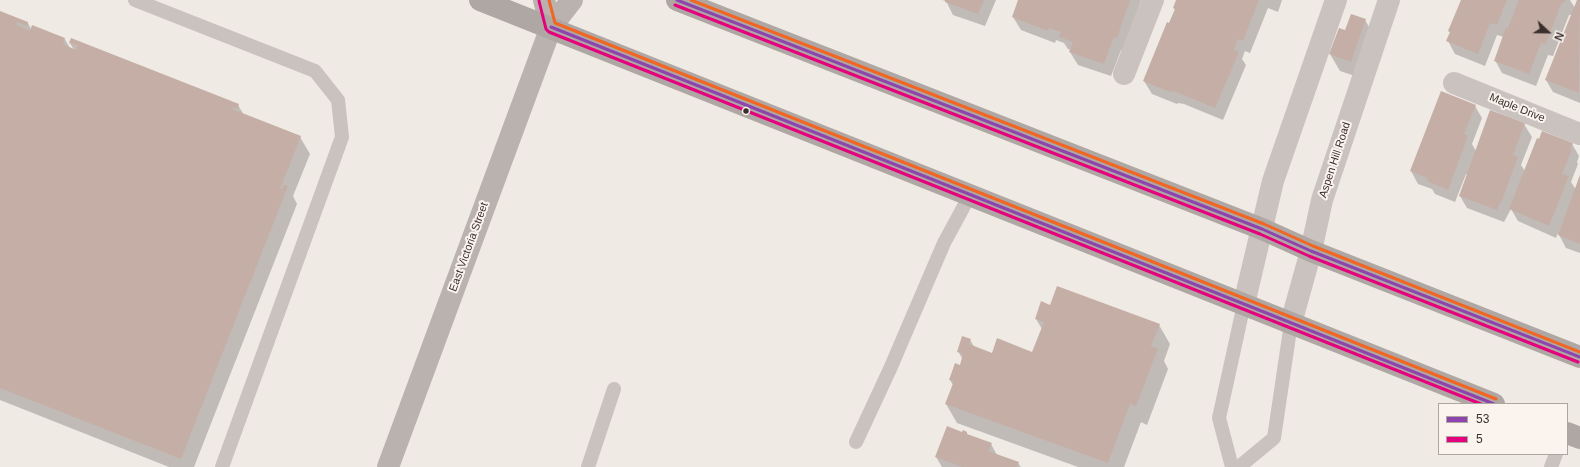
<!DOCTYPE html>
<style>
body{margin:0}
#map{position:relative;width:1580px;height:467px;overflow:hidden;background:#f0eae5;font-family:Helvetica,sans-serif}
canvas{display:block}
.legend{position:absolute;left:1438px;top:403px;width:130px;height:52px;box-sizing:border-box;background:#fbf4ee;border:1px solid #aea5a0;margin:0;padding:5px 7px;list-style:none;font-size:12px;color:#3b2f2b}
.legend li{display:flex;align-items:center;gap:8px;height:20px}
.legend b{width:20px;border:1px solid #aea5a0}
.north{position:absolute;left:1528px;top:12px;width:40px;height:40px;-webkit-text-stroke:3px #fbf4ee;paint-order:stroke;rotate:112deg;font-size:11px;font-weight:700;line-height:16px;text-align:center;color:#3b2f2b}
.north::after{content:'';display:block;margin:auto;width:14px;height:18px;background:#3b2f2b;clip-path:polygon(50% 0,100% 100%,50% 72%,0 100%)}
</style>
<div id="map">
<canvas width="1580" height="467"></canvas>
<ul class="legend">
<li><b style="height:5px;background:#8e44ad"></b>53</li>
<li><b style="height:5px;background:#e5007d"></b>5</li>
</ul>
<div class="north">N</div>
</div>
<script>
const g = document.querySelector('canvas').getContext('2d');
g.lineJoin = 'round';
function paint(path, color) { g.fillStyle = color; g.fill(path, 'evenodd'); }
function strokePath(path, color, width, dash) { g.strokeStyle = color; g.lineWidth = width; g.lineCap = dash ? 'butt' : 'round'; g.setLineDash(dash || []); g.stroke(path); }
function write(font, color, halo, rows, align = 'center') {
  g.font = font + ' Helvetica,sans-serif'; g.lineWidth = 4; g.setLineDash([]); g.textBaseline = 'middle'; g.strokeStyle = halo; g.fillStyle = color; for (const [text, x, y, turn = 0] of rows) {
    g.save(); g.translate(x, y); g.rotate((+turn || 0) * Math.PI / 180); g.textAlign = isNaN(turn) ? turn : align; if (halo) g.strokeText(text, 0, 0); g.fillText(text, 0, 0); g.restore();
  }
}
const shadow = new Path2D(`
 M 942,0 L 996,0 L 985,26 L 953,15 L 946,1 Z
 M 1019,0 L 1141,0 L 1124,51 L 1121,50 L 1111,76 L 1078,65 L 1070,52 L 1071,50 L 1068,49 L 1064,43 L 1056,40 L 1055,43 L 1021,30 L 1013,17 Z
 M 1177,0 L 1282,0 L 1278,12 L 1268,8 L 1250,53 L 1245,51 L 1242,59 L 1246,65 L 1223,120 L 1184,104 L 1178,103 L 1177,104 L 1152,94 L 1144,81 L 1170,24 L 1175,11 L 1174,8 Z
 M 1462,0 L 1570,0 L 1575,8 L 1578,0 L 1580,0 L 1580,103 L 1553,92 L 1546,80 L 1572,15 L 1569,15 L 1553,56 L 1548,55 L 1536,86 L 1502,73 L 1495,60 L 1504,37 L 1497,35 L 1485,66 L 1455,54 L 1448,41 L 1451,34 L 1449,31 Z
 M 0,12 L 28,23 L 31,29 L 64,38 L 70,48 L 74,50 L 70,43 L 238,105 L 244,115 L 300,137 L 310,154 L 293,196 L 297,204 L 194,467 L 169,467 L 0,400 Z
 M 1365,20 L 1375,37 L 1361,78 L 1340,71 L 1330,54 L 1346,31 Z
 M 1475,106 L 1482,118 L 1472,144 L 1476,151 L 1524,124 L 1532,137 L 1521,165 L 1525,171 L 1572,144 L 1579,156 L 1577,162 L 1578,164 L 1571,182 L 1576,190 L 1580,179 L 1580,253 L 1566,248 L 1558,233 L 1556,238 L 1518,221 L 1511,209 L 1504,222 L 1467,208 L 1460,196 L 1468,175 L 1466,174 L 1455,202 L 1435,194 L 1432,189 L 1418,184 L 1411,171 Z
 M 1051,306 L 1159,325 L 1170,344 L 1164,361 L 1168,369 L 1147,425 L 1141,422 L 1124,467 L 1078,467 L 957,423 L 946,404 L 953,385 L 950,380 L 960,367 L 963,360 L 958,351 L 970,340 L 975,348 L 992,354 L 1033,353 L 1042,329 L 1036,319 Z
 M 966,432 L 968,435 L 991,444 L 997,455 L 1018,463 L 1021,467 L 942,467 L 936,457 L 962,433 Z`);
const building = new Path2D(`
 M 945,0 L 984,0 L 978,14 L 945,2 Z
 M 1018,0 L 1130,0 L 1117,38 L 1114,37 L 1104,64 L 1069,52 L 1073,42 L 1059,37 L 1061,32 L 1049,28 L 1048,31 L 1012,17 Z
 M 1176,0 L 1259,0 L 1243,41 L 1238,39 L 1234,50 L 1239,52 L 1215,108 L 1176,92 L 1170,91 L 1170,92 L 1143,81 L 1167,22 L 1169,23 L 1175,9 L 1173,8 Z
 M 1461,0 L 1507,0 L 1497,25 L 1490,23 L 1478,54 L 1446,41 L 1450,32 L 1448,31 Z
 M 1519,0 L 1565,0 L 1564,3 L 1562,2 L 1546,44 L 1541,43 L 1529,74 L 1494,61 L 1506,27 L 1508,28 Z
 M 1577,0 L 1580,0 L 1579,93 L 1545,80 Z
 M 0,11 L 28,22 L 27,26 L 17,22 L 16,25 L 30,31 L 32,25 L 65,38 L 63,44 L 76,50 L 78,46 L 69,43 L 71,38 L 239,104 L 237,109 L 233,107 L 232,109 L 301,136 L 280,189 L 282,189 L 284,185 L 288,186 L 181,459 L 0,388 Z
 M 1351,14 L 1366,19 L 1351,62 L 1329,54 L 1339,28 L 1345,30 Z
 M 1441,91 L 1476,105 L 1464,134 L 1468,136 L 1448,190 L 1427,181 L 1428,178 L 1410,171 Z
 M 1490,110 L 1525,123 L 1513,155 L 1518,157 L 1501,203 L 1500,202 L 1497,210 L 1459,196 Z
 M 1542,131 L 1573,143 L 1570,150 L 1572,150 L 1562,174 L 1569,176 L 1549,226 L 1509,209 L 1537,138 L 1539,139 Z
 M 1580,175 L 1580,244 L 1558,235 Z
 M 1057,286 L 1160,324 L 1151,346 L 1158,349 L 1136,406 L 1130,404 L 1108,463 L 945,404 L 954,381 L 949,380 L 955,363 L 960,365 L 963,354 L 957,352 L 962,336 L 971,339 L 969,344 L 992,353 L 997,338 L 1032,352 L 1044,322 L 1035,319 L 1041,301 L 1050,305 Z
 M 947,426 L 962,432 L 963,430 L 967,432 L 967,434 L 992,443 L 988,451 L 1019,462 L 1017,467 L 962,467 L 935,457 Z`);
const service = new Path2D(`
 M 135,0 L 315,71 L 338,100 L 342,137 L 222,467
 M 856,442 L 890,369 L 944,243 L 970,195
 M 588,467 L 614,389
 M 1232,467 L 1219,418 L 1244,304
 M 1239,467 L 1274,438 L 1291,323
 M 1551,467 L 1556,454`);
const minor = new Path2D(`
 M 1124,74 L 1153,0
 M 1454,83 L 1580,134
 M 1244,304 L 1273,181 L 1336,0
 M 1291,323 L 1311,251 L 1322,200 L 1389,0`);
const secondary = new Path2D(`
 M 544,0 L 551,27
 M 388,467 L 551,27 L 572,0`);
const primary = new Path2D(`
 M 480,0 L 1494,404
 M 677,0 L 1262,229 L 1311,251 L 1580,357
 M 1567,433 L 1580,438`);
const bus1 = new Path2D(`
 M 677,0 L 1262,229 L 1311,251 L 1580,357
 M 551,27 L 1494,404`);
const bus2 = new Path2D(`
 M 539,1 L 546,29 L 549,32 L 1481,404
 M 675,5 L 1260,234 L 1309,256 L 1578,362`);
const bus3 = new Path2D(`
 M 549,0 L 555,23 L 1496,399
 M 691,0 L 1264,224 L 1313,246 L 1580,352`);
const markers = [
 [746,111,3.5,"#3b2f2b"]
];
const streetNames = [
 ["Maple Drive",1517,108,22],
 ["Aspen Hill Road",1335,160,-72],
 ["East Victoria Street",469,247,-70]
];
paint(shadow, '#0003');
paint(building, '#c4aea6');
strokePath(service, '#c9c2be', 14);
strokePath(minor, '#c9c2be', 22);
strokePath(secondary, '#bab2ae', 22);
strokePath(primary, '#aea7a3', 22);
strokePath(bus1, '#8e44ad', 3);
strokePath(bus2, '#e5007d', 3);
strokePath(bus3, '#f26522', 3);
for (const [x, y, r, color] of markers) { const dot = new Path2D(); dot.arc(x, y, r, 0, 2 * Math.PI); g.fillStyle = color; g.fill(dot); strokePath(dot, '#fbf4ee', 1.5); }
write('11px', '#3b2f2b', '#fbf4ee', streetNames);
</script>
